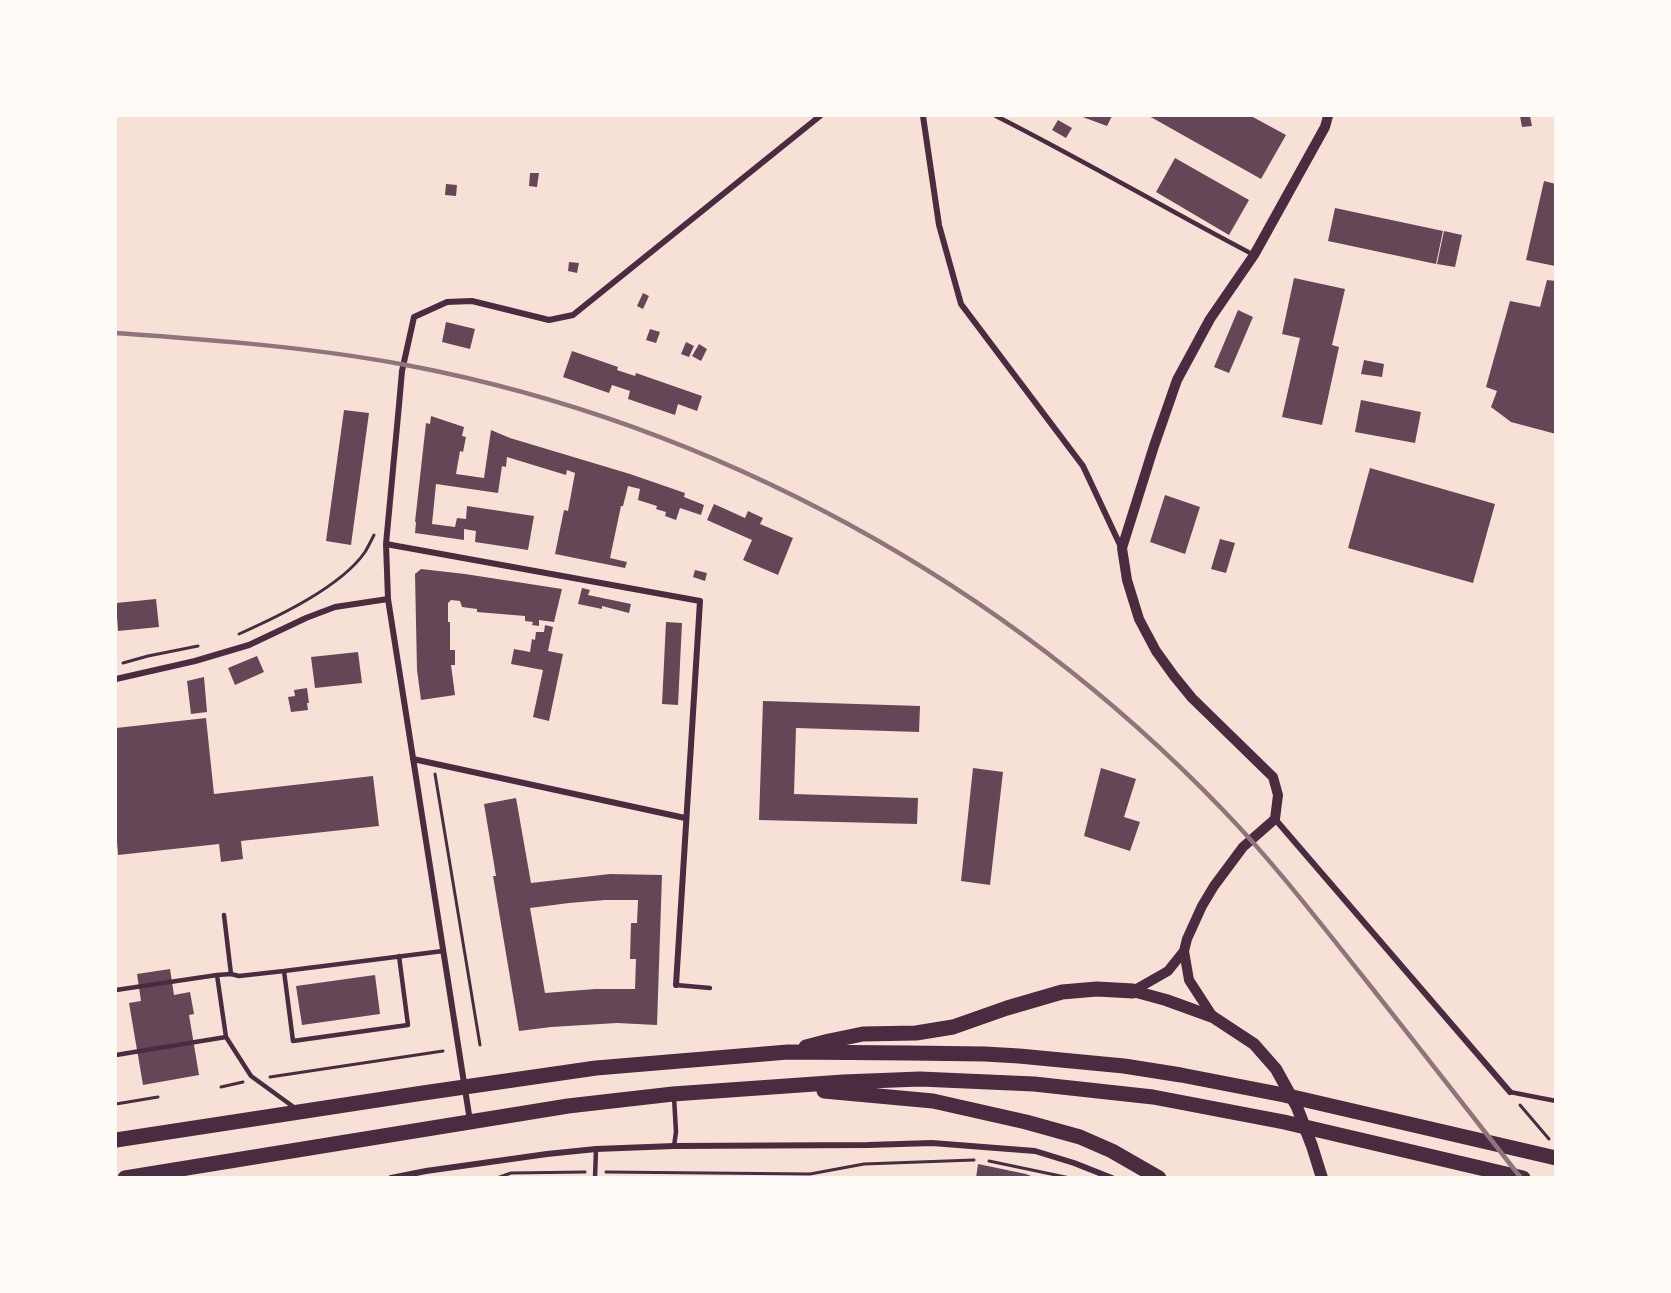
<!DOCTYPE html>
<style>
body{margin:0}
#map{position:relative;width:1671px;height:1293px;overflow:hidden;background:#f7e1d7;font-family:"Zilla Slab",serif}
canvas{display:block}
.frame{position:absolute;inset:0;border:117px solid #fffaf5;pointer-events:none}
</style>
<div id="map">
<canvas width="1671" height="1293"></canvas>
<div class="frame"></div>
</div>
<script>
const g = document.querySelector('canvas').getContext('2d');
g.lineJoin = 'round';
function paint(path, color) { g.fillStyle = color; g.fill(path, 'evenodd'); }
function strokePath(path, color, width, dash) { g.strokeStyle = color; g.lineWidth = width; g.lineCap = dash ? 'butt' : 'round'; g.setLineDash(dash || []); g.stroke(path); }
const building = new Path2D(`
 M 1080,116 L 1112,116 L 1107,126 Z
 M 1149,116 L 1251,116 L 1286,135 L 1261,179 Z
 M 1520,116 L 1530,116 L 1532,126 L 1522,127 Z
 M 1058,120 L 1072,128 L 1066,138 L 1052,130 Z
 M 1175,158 L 1249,200 L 1229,235 L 1156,192 Z
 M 530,173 L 539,173 L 537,187 L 529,186 Z
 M 1544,181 L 1556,184 L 1555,266 L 1526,260 Z
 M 446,184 L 457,185 L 456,196 L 445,195 Z
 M 1335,208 L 1443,231 L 1436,264 L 1328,241 Z
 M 1444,231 L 1462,235 L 1455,267 L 1437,264 Z
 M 569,262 L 579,263 L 577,273 L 568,271 Z
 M 1294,278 L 1345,289 L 1332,345 L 1339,347 L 1322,425 L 1282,417 L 1300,338 L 1282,334 Z
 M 1547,280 L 1556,281 L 1556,434 L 1511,422 L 1491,407 L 1497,391 L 1486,387 L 1510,301 L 1540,307 Z
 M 643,293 L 649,296 L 643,309 L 637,306 Z
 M 1238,310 L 1253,317 L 1229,373 L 1214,367 Z
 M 446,322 L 475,329 L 470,349 L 442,342 Z
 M 650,329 L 660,332 L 656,343 L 646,340 Z
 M 686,342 L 694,346 L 689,357 L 681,354 Z
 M 699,344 L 707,349 L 701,361 L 692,356 Z
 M 572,351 L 618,367 L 617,370 L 635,376 L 636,373 L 702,396 L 697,411 L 678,404 L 675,415 L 628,399 L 630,391 L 612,385 L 609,393 L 563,377 Z
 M 1364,360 L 1384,364 L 1382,377 L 1361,374 Z
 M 1361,400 L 1421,412 L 1415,443 L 1355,432 Z
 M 344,410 L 369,413 L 351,545 L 326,541 Z
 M 431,416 L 464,427 L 462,436 L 466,437 L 463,452 L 460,451 L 456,474 L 484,478 L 491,430 L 510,438 L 630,474 L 685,493 L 684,497 L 704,505 L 701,515 L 680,508 L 676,520 L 665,516 L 666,512 L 656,509 L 657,506 L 638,500 L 640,489 L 628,486 L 623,506 L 621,506 L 610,558 L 627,562 L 625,568 L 555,554 L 564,510 L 568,511 L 575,473 L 567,470 L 566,475 L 507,457 L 506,467 L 502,466 L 498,493 L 436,484 L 432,524 L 455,527 L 457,518 L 466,519 L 467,506 L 534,516 L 528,550 L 475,542 L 476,531 L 464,529 L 464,540 L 415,533 L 416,522 L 415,522 L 426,423 L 430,424 Z
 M 1370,468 L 1495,504 L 1473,583 L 1348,548 Z
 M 1165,495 L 1200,507 L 1185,554 L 1150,542 Z
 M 714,504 L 745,518 L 748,511 L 763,518 L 760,524 L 793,538 L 778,575 L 743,560 L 752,540 L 707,520 Z
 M 1220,539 L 1235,543 L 1226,573 L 1211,569 Z
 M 421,569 L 465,574 L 562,589 L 554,622 L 539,620 L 539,626 L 532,625 L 533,622 L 525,621 L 525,616 L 477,612 L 477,609 L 462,607 L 460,601 L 451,600 L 448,603 L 448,622 L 450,622 L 450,650 L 455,650 L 455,665 L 451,665 L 455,695 L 421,700 L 417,670 L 415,574 Z
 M 695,570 L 707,573 L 705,581 L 693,577 Z
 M 582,588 L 590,590 L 588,595 L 631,604 L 629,613 L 602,606 L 602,609 L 578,604 Z
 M 156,599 L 159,627 L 118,631 L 116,603 Z
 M 666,622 L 682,623 L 678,705 L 662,704 Z
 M 545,625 L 553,627 L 548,651 L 563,654 L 549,721 L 533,717 L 543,670 L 511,664 L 514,649 L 530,652 L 532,639 L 535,640 L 536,632 L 544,632 Z
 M 358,652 L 362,683 L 315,688 L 311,657 Z
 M 257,656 L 264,672 L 235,685 L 228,668 Z
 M 204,677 L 207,712 L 191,714 L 187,681 Z
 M 307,688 L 309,703 L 307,703 L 308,710 L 291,712 L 288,697 L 295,696 L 294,690 Z
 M 763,701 L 920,706 L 919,732 L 796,728 L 794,794 L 918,798 L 917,824 L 759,820 Z
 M 206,718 L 214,794 L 373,776 L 379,826 L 241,841 L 243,859 L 221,862 L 219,844 L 118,855 L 116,829 L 116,728 Z
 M 973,768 L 1003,772 L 990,885 L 961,881 Z
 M 1101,768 L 1136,779 L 1124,817 L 1140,822 L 1130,851 L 1084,836 Z
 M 516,798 L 531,883 L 610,874 L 662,875 L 657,1025 L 617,1023 L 551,1027 L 519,1031 L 493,876 L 496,876 L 484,804 ZM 605,900 L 638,900 L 637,923 L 631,923 L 630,959 L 636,959 L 635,989 L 595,989 L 545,993 L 530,908 L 569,903 Z
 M 170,969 L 174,995 L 190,992 L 194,1014 L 189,1015 L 199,1075 L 143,1085 L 129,1003 L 141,1001 L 137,974 Z
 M 375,975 L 380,1014 L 302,1025 L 296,986 Z
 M 978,1164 L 1026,1174 L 1036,1178 L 976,1178 Z`);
const path = new Path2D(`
 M 239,634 C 277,617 341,587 365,552 C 368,547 371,541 374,535
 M 123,663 L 148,656 L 198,646
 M 435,774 L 480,1045
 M 270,1077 L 443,1051
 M 221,1087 L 243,1082
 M 116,1104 L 158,1097
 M 1520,1105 L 1549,1139
 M 989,1161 L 1070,1178
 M 606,1172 L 810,1174 L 864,1164 L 974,1160
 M 497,1178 L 511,1173 L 585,1172`);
const service = new Path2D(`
 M 996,116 C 1083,160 1166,209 1252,254
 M 224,915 L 231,974
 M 284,971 L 293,1041 L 408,1025 L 399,956
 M 217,975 L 226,1037
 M 676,985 L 710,988
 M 116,990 L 217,975 L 231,974 L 239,976 L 284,971 L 443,951
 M 116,1055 L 226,1037 L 251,1076 L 295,1108
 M 1510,1092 L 1556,1101
 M 674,1097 L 676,1132 L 674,1146
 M 595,1178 L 596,1149`);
const minor = new Path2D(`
 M 923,116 L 939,225 L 961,304 L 1083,466 L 1121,547
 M 386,544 L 700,601 L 676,985
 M 116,679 L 195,661 L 249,645 L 306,618 L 335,607 L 388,599
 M 413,759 L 685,818
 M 1275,819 L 1510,1092
 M 470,1121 L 388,599 L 386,544 L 399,405 L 402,371 L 414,317 L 447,302 L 472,301 L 549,320 L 573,315 L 820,116
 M 391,1178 L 426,1171 L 547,1154 L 596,1149 L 674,1146 L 868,1145 L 932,1143 L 1035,1151 L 1074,1163 L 1112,1178`);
const tertiary = new Path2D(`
 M 1184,951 L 1189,980 L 1213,1017
 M 1133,991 L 1168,971 L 1184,951 L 1187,939 L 1202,906 L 1214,886 L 1243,847 L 1275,819 L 1278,795 L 1273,777 L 1192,698 L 1174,676 L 1156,651 L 1139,619 L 1127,580 L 1122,548 L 1154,446 L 1177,380 L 1210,319 L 1254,255 L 1325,127 L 1328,116`);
const secondary = new Path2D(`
 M 1133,991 L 1166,1000 L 1213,1017 L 1254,1044 L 1276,1069 L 1297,1107 L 1312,1146 L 1322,1178`);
const primary = new Path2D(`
 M 806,1047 L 829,1041 L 863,1034 L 916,1033 L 953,1027 L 1007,1008 L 1062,992 L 1097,989 L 1133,991
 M 824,1091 L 933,1101 L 1026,1122 L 1080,1137 L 1112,1151 L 1159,1178
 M 116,1140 L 423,1093 L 596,1068 L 788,1052 L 909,1053 L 985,1054 L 1019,1056 L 1124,1066 L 1181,1075 L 1284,1095 L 1556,1158
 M 125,1178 L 568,1106 L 673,1094 L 843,1082 L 920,1079 L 1034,1084 L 1153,1097 L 1284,1122 L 1523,1178`);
const rail = new Path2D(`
 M 116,333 C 213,340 310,347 406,365 C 716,424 1005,583 1223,810 C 1277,866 1324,928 1372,988 C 1422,1051 1471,1114 1521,1178`);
paint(building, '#644757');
strokePath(path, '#4a2c40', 3);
strokePath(service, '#4a2c40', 4.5);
strokePath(minor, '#4a2c40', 6);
strokePath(tertiary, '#4a2c40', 10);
strokePath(secondary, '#4a2c40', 12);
strokePath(primary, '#4a2c40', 15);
strokePath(rail, '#8f747c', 4.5);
</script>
